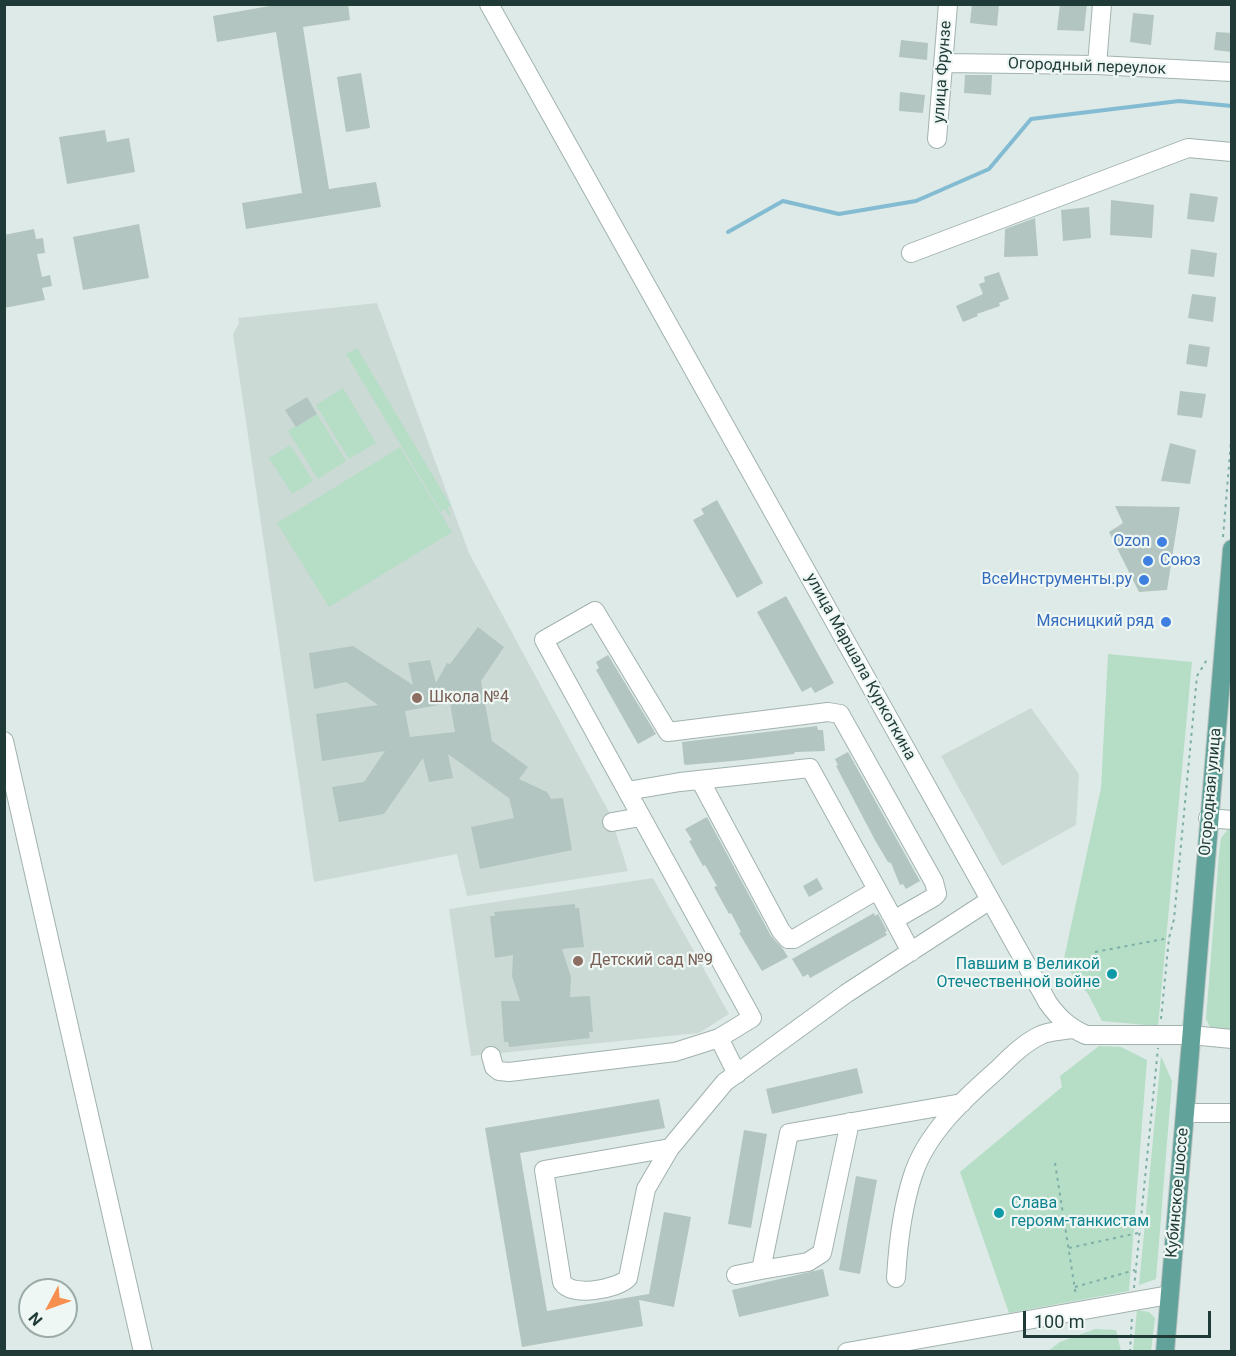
<!DOCTYPE html>
<meta charset="utf-8">
<style>
body{margin:0}
#map{position:relative;width:1236px;height:1356px;overflow:hidden;background:#deeae7;font-family:Roboto,sans-serif}
canvas{display:block}
.frame{position:absolute;inset:0;border:6px solid #1f3a37;pointer-events:none}
.north{position:absolute;left:18px;top:1278px;width:60px;height:60px;box-sizing:border-box;background:#eef7f4;border:2px solid #9baba8;border-radius:50%;rotate:229deg;font-size:16px;font-weight:700;line-height:24px;text-align:center;color:#1f3a37}
.north::after{content:'';display:block;margin:auto;width:21px;height:27px;background:#f7904f;clip-path:polygon(50% 0,100% 100%,50% 72%,0 100%)}
.scale{position:absolute;left:1023px;top:1311px;width:188px;height:27px;box-sizing:border-box;border:3px solid #1f3a37;border-top:0;padding-left:8px;font-size:18px;line-height:21px;white-space:nowrap;color:#1f3a37;-webkit-text-stroke:4px #eef7f4;paint-order:stroke}
</style>
<div id="map">
<canvas width="1236" height="1356"></canvas>
<div class="frame"></div>
<div class="north">N</div>
<div class="scale">100 m</div>
</div>
<script>
const g = document.querySelector('canvas').getContext('2d');
g.lineJoin = 'round';
function paint(path, color) { g.fillStyle = color; g.fill(path, 'evenodd'); }
function strokePath(path, color, width, dash) { g.strokeStyle = color; g.lineWidth = width; g.lineCap = dash ? 'butt' : 'round'; g.setLineDash(dash || []); g.stroke(path); }
function write(font, color, halo, rows, align = 'center') {
  g.font = font + ' Roboto,sans-serif'; g.lineWidth = 4.5; g.setLineDash([]); g.textBaseline = 'middle'; g.strokeStyle = halo; g.fillStyle = color; for (const [text, x, y, turn = 0] of rows) {
    g.save(); g.translate(x, y); g.rotate((+turn || 0) * Math.PI / 180); g.textAlign = isNaN(turn) ? turn : align; if (halo) g.strokeText(text, 0, 0); g.fillText(text, 0, 0); g.restore();
  }
}
const built = new Path2D(`
 M 377,303 L 469,553 L 610,814 L 628,871 L 467,896 L 457,854 L 314,882 L 233,334 L 239,323 L 238,318 Z
 M 1031,708 L 1079,774 L 1076,825 L 1002,866 L 941,756 Z
 M 653,878 L 729,1014 L 699,1033 L 471,1056 L 449,909 Z`);
const green = new Path2D(`
 M 357,348 L 451,506 L 447,508 L 451,515 L 449,516 L 445,509 L 441,512 L 346,354 Z
 M 343,388 L 376,443 L 349,459 L 316,405 Z
 M 317,414 L 346,461 L 318,479 L 288,431 Z
 M 290,445 L 313,481 L 292,494 L 269,458 Z
 M 400,447 L 452,532 L 329,607 L 277,523 Z
 M 1108,654 L 1192,662 L 1158,1026 L 1102,1021 L 1088,994 L 1063,963 L 1101,788 Z
 M 1230,827 L 1231,827 L 1231,1029 L 1217,1031 L 1210,1027 L 1206,1019 L 1219,854 L 1221,838 Z
 M 1099,1046 L 1121,1047 L 1147,1060 L 1129,1291 L 1009,1313 L 960,1172 L 1062,1087 L 1060,1076 Z
 M 1161,1056 L 1172,1081 L 1156,1279 L 1139,1285 Z
 M 1137,1310 L 1149,1312 L 1155,1318 L 1151,1351 L 1133,1351 Z
 M 1095,1329 L 1116,1330 L 1121,1351 L 1048,1351 L 1060,1342 Z`);
const stream = new Path2D(`
 M 728,232 L 783,201 L 839,214 L 916,201 L 989,169 L 1031,119 L 1179,101 L 1232,106`);
const building = new Path2D(`
 M 281,4 L 348,4 L 350,20 L 303,27 L 317,116 L 329,189 L 376,182 L 381,207 L 246,229 L 242,203 L 302,193 L 276,32 L 217,42 L 213,16 Z
 M 972,4 L 999,4 L 997,26 L 970,23 Z
 M 1060,4 L 1087,4 L 1084,31 L 1057,30 Z
 M 1133,13 L 1154,15 L 1151,45 L 1130,42 Z
 M 1216,32 L 1232,33 L 1232,52 L 1214,50 Z
 M 901,40 L 928,43 L 927,60 L 899,57 Z
 M 361,73 L 370,128 L 346,132 L 337,77 Z
 M 965,75 L 992,75 L 991,95 L 964,93 Z
 M 900,92 L 925,95 L 923,113 L 899,111 Z
 M 105,130 L 107,142 L 129,138 L 135,172 L 67,184 L 59,137 Z
 M 1190,193 L 1218,197 L 1214,222 L 1187,219 Z
 M 1111,200 L 1154,205 L 1152,238 L 1110,235 Z
 M 1089,207 L 1091,238 L 1063,241 L 1061,210 Z
 M 1035,218 L 1038,256 L 1004,257 L 1005,229 Z
 M 139,224 L 149,278 L 83,290 L 73,237 Z
 M 34,229 L 36,239 L 43,238 L 45,253 L 37,254 L 42,277 L 50,275 L 52,286 L 42,288 L 45,300 L 4,308 L 4,235 Z
 M 1191,249 L 1217,253 L 1214,277 L 1188,274 Z
 M 999,272 L 1009,299 L 999,303 L 1000,306 L 977,314 L 978,316 L 963,322 L 956,306 L 983,294 L 979,284 L 985,282 L 984,277 Z
 M 1192,294 L 1216,297 L 1213,322 L 1188,318 Z
 M 1189,344 L 1210,347 L 1207,367 L 1186,364 Z
 M 1180,391 L 1206,394 L 1202,418 L 1177,415 Z
 M 307,397 L 317,414 L 296,427 L 285,410 Z
 M 1170,443 L 1196,450 L 1190,484 L 1161,481 Z
 M 717,500 L 763,583 L 737,598 L 693,520 L 704,514 L 701,509 Z
 M 1115,506 L 1180,507 L 1167,590 L 1139,592 L 1109,532 L 1123,523 Z
 M 786,596 L 834,683 L 815,693 L 811,687 L 802,692 L 757,612 Z
 M 478,627 L 504,647 L 481,681 L 492,741 L 528,767 L 519,779 L 547,792 L 551,799 L 563,798 L 572,850 L 480,869 L 471,827 L 514,818 L 509,798 L 448,754 L 453,778 L 429,782 L 423,758 L 384,814 L 339,822 L 332,787 L 364,782 L 385,751 L 322,761 L 316,714 L 378,705 L 346,682 L 314,689 L 309,653 L 353,646 L 413,685 L 408,663 L 430,660 L 436,683 L 447,663 L 450,664 ZM 450,703 L 455,732 L 410,737 L 405,711 Z
 M 608,655 L 656,734 L 638,744 L 596,670 L 599,668 L 596,662 Z
 M 817,726 L 818,730 L 823,730 L 825,751 L 795,752 L 794,754 L 733,761 L 685,765 L 684,763 L 682,742 Z
 M 848,752 L 920,881 L 906,889 L 903,884 L 900,885 L 891,863 L 888,862 L 876,842 L 836,766 L 838,765 L 835,759 Z
 M 707,817 L 771,936 L 783,949 L 788,957 L 762,971 L 739,933 L 741,932 L 731,913 L 729,914 L 714,887 L 717,886 L 705,865 L 703,866 L 689,841 L 692,840 L 685,829 Z
 M 817,878 L 823,889 L 809,897 L 803,886 Z
 M 575,904 L 575,908 L 579,908 L 584,947 L 562,949 L 571,977 L 570,997 L 590,996 L 593,1032 L 589,1032 L 590,1038 L 509,1047 L 508,1042 L 504,1042 L 501,1001 L 520,1001 L 512,976 L 513,955 L 495,958 L 490,916 L 495,916 L 494,912 Z
 M 874,913 L 875,916 L 878,914 L 887,931 L 885,932 L 887,935 L 810,978 L 808,974 L 803,977 L 792,959 Z
 M 857,1068 L 863,1093 L 772,1114 L 766,1089 Z
 M 659,1099 L 665,1128 L 520,1153 L 547,1311 L 649,1294 L 664,1212 L 691,1217 L 674,1307 L 639,1300 L 643,1326 L 522,1347 L 485,1128 Z
 M 744,1130 L 767,1134 L 751,1228 L 728,1224 Z
 M 856,1176 L 877,1180 L 860,1274 L 839,1270 Z
 M 823,1269 L 829,1296 L 739,1317 L 732,1290 Z`);
const path = new Path2D(`
 M 1223,537 L 1232,429
 M 1095,952 L 1169,938
 M 1161,1019 L 1169,938 L 1174,919 L 1197,676 L 1208,658
 M 1055,1163 L 1076,1296
 M 1069,1248 L 1138,1233
 M 1075,1287 L 1135,1270
 M 1134,1288 L 1158,1048
 M 1130,1352 L 1132,1317`);
const minor = new Path2D(`
 M 489,4 L 1048,1003 C 1059,1018 1068,1027 1086,1035 L 1191,1035 L 1232,1039
 M 943,63 L 1097,65 L 1232,72
 M 1097,65 L 1102,4
 M 937,139 L 948,4
 M 911,253 L 1188,148 L 1232,152
 M 4,741 L 143,1352
 M 700,780 L 781,931 L 788,939 L 794,939 L 877,890
 M 627,791 L 680,782 L 810,768 L 894,920
 M 1208,818 L 1232,820
 M 612,822 L 641,817
 M 491,1056 L 494,1067 L 499,1071 L 509,1072 L 675,1052 L 719,1038
 M 737,1074 L 719,1038 L 752,1018 L 544,640 L 595,611 L 668,732 L 828,712 L 840,714 L 934,882 L 937,894 L 934,897 L 894,920 L 911,952
 M 1185,1113 L 1232,1113
 M 670,1148 L 646,1189 L 628,1278 C 618,1289 571,1298 562,1282 L 544,1170 L 670,1148 L 725,1082 L 847,993 L 990,900
 M 761,1270 L 808,1262 L 822,1253 L 850,1122
 M 736,1275 L 761,1270 L 789,1133 L 962,1103
 M 896,1278 C 898,1244 902,1208 913,1175 C 927,1132 965,1098 998,1069 C 1011,1056 1024,1043 1041,1035 C 1049,1031 1062,1031 1072,1029
 M 847,1352 L 1169,1295`);
const major = new Path2D(`
 M 1165,1352 L 1232,549`);
const markers = [
 [1162,542,6,"#3f7fe0"],
 [1148,561,6,"#3f7fe0"],
 [1144,580,6,"#3f7fe0"],
 [1166,622,6,"#3f7fe0"],
 [417,698,6,"#8d6e63"],
 [578,961,6,"#8d6e63"],
 [1112,974,6,"#0f9aa8"],
 [999,1213,6,"#0f9aa8"]
];
const streetNames = [
 ["Огородный переулок",1087,67,2],
 ["улица Фрунзе",943,72,-86],
 ["улица Маршала Куркоткина",860,667,61],
 ["Огородная улица",1211,792,-85],
 ["Кубинское шоссе",1178,1193,-85]
];
const shopNames = [
 ["Ozon",1150,542],
 ["Союз",1160,561,"left"],
 ["ВсеИнструменты.ру",1132,580],
 ["Мясницкий ряд",1154,622]
];
const educationNames = [
 ["Школа №4",429,698],
 ["Детский сад №9",590,961]
];
const cultureNames = [
 ["Павшим в Великой",1100,965],
 ["Отечественной войне",1100,983],
 ["Слава",1011,1204,"left"],
 ["героям-танкистам",1011,1222,"left"]
];
paint(built, '#ccdad6');
paint(green, '#b6ddc6');
strokePath(stream, '#83bbd2', 4);
paint(building, '#b3c5c0');
strokePath(minor, '#a1b2af', 20);
strokePath(major, '#bcc4c3', 20);
strokePath(path, '#7dafa6', 2, [3, 4.5]);
strokePath(minor, '#fff', 18);
strokePath(major, '#61a29a', 18);
for (const [x, y, r, color] of markers) { const dot = new Path2D(); dot.arc(x, y, r, 0, 2 * Math.PI); g.fillStyle = color; g.fill(dot); strokePath(dot, '#eef7f4', 2); }
write('16px', '#1f3a37', '#eef7f4', streetNames);
write('16px', '#366cbe', '#eef7f4', shopNames, 'right');
write('16px', '#785e54', '#eef7f4', educationNames, 'left');
write('16px', '#0d838f', '#eef7f4', cultureNames, 'right');
</script>
